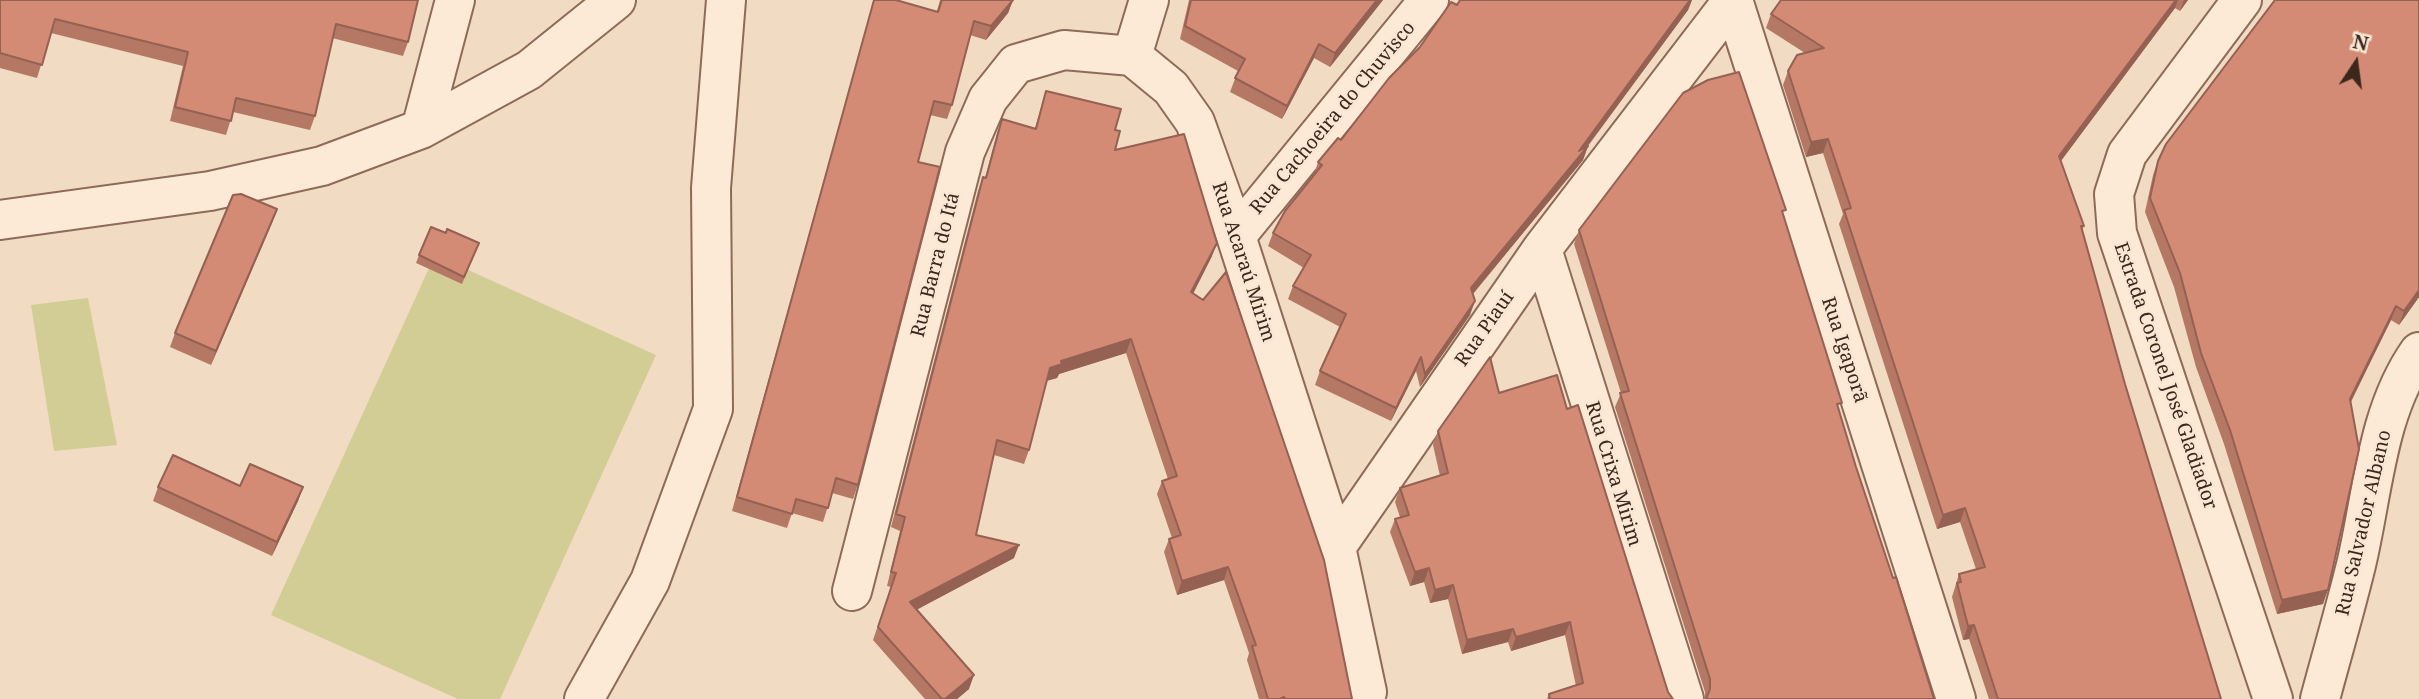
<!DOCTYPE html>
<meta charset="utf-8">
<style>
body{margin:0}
#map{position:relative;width:2419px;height:699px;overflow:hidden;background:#f2dbc3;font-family:"Noto Serif",serif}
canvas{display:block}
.north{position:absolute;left:2321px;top:28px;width:70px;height:70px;-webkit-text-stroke:5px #f8e7d3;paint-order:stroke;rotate:13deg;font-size:19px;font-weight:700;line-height:28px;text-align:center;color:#3c271d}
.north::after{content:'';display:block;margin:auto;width:24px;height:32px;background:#3c271d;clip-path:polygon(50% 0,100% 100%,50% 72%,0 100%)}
</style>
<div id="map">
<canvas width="2419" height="699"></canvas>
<div class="north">N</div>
</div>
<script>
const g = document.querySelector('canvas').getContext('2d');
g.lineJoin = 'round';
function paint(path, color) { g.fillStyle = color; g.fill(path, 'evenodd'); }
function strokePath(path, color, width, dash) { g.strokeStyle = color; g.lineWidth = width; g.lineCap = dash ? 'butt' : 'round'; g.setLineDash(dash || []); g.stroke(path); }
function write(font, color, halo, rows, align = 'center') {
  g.font = font + ' "Noto Serif",serif'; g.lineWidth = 5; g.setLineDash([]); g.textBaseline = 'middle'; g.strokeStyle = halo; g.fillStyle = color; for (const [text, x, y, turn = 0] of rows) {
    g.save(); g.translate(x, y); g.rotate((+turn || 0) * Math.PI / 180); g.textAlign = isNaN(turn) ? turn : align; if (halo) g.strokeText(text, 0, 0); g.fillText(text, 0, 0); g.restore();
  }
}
const green = new Path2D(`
 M 435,255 L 656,355 L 500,699 L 458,699 L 271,615 Z
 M 88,298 L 117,445 L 54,451 L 31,305 Z`);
const minor = new Path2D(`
 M 1733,0 L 1956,699
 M 2242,0 L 2127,154 L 2114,194 L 2117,233 L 2273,699
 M 1132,56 L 1171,88 L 1195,122 L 1236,236 L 1336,547 L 1367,692
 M 1132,56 L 1149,0
 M 421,129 L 455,0
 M 0,220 L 210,191 L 322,166 L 421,129 L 529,70 L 616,0
 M 1236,236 L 1429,0
 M 1542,249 L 1684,699
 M 1336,547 L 1542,249 L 1733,0
 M 852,591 L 965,152 L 988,99 L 1016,64 L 1064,50 L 1132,56
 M 584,699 L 650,581 L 713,409 L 711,188 L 726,0
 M 2320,699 C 2332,654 2345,610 2356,565 C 2373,494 2376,413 2419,352`);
const wall = new Path2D(`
 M 0,0 L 418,0 L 408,42 L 403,56 L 332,38 L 315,116 L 310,130 L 233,112 L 226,135 L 170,121 L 183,66 L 51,33 L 37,78 L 0,68 Z
 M 874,0 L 937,11 L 940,0 L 1013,0 L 1008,13 L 986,40 L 970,35 L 952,105 L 947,119 L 930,115 L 918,162 L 858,485 L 853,499 L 832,493 L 823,522 L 792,513 L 787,528 L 732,511 Z
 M 1189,0 L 1383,0 L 1330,67 L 1314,58 L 1282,119 L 1230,92 L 1238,71 L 1180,39 Z
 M 1460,0 L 1692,0 L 1688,10 L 1588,146 L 1583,160 L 1473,294 L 1470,315 L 1420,387 L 1416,371 L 1391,421 L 1315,385 L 1320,371 L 1340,327 L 1288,299 L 1293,286 L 1304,268 L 1268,246 L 1273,233 L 1314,175 L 1318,162 L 1341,140 Z
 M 1781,0 L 2188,0 L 2180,11 L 2175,8 L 2061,161 L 2084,226 L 2082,231 L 2125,384 L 2221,699 L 1989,699 L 1969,639 L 1963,640 L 1952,597 L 1959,574 L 1976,569 L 1960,522 L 1937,529 L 1839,224 L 1843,214 L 1823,153 L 1806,157 L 1783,85 L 1788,71 L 1805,53 L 1766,28 L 1771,14 Z
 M 2419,0 L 2419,297 L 2399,325 L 2391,320 L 2351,402 L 2323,604 L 2277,614 L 2224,444 L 2196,367 L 2174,287 L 2145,212 L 2153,175 L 2158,161 Z
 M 1046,91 L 1115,130 L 1115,150 L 1212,256 L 1193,293 L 1352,699 L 1259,699 L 1247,660 L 1249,653 L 1224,580 L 1177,595 L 1164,552 L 1169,539 L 1172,538 L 1157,494 L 1162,481 L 1168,479 L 1126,353 L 1059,374 L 1057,378 L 1047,381 L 1029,450 L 1024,464 L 994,455 L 976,535 L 1014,558 L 917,609 L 969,689 L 957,699 L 925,699 L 873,640 L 891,587 L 887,586 L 900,531 L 891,527 L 978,191 L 983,177 L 985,178 L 997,133 L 1002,119 L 1035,128 Z
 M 277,209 L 211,365 L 170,347 L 175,333 Z
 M 1784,216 L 1839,411 L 1856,467 L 1705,699 L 1705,692 L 1615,407 L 1621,393 L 1574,244 L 1579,230 Z
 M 476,250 L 462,284 L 416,263 L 419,255 Z
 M 1499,393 L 1567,409 L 1668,692 L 1673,699 L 1547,699 L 1549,694 L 1576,686 L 1565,635 L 1511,651 L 1508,642 L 1462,654 L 1448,599 L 1430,603 L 1424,582 L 1410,586 L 1390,532 L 1395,519 L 1400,517 L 1395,502 L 1400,488 L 1440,476 L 1433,445 L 1438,431 Z
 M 240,486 L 303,487 L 298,501 L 272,556 L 153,501 L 158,487 Z`);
const shadedWall = new Path2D(`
 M 1013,0 L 1008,13 L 986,40 L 991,26 Z
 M 1377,0 L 1383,0 L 1330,67 L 1335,53 Z
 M 1690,0 L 1692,0 L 1688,10 L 1586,148 L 1588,146 L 1583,160 L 1466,302 L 1471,288 L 1579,151 Z
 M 2176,0 L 2178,0 L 2175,8 L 2054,170 L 2059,156 Z
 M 2184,0 L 2188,0 L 2180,11 Z
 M 1319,44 L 1314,58 L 1282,119 L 1287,106 Z
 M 1828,139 L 1823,153 L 1806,157 L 1811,142 Z
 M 277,209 L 272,223 L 211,365 L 216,351 Z
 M 1217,243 L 1212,256 L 1187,306 L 1191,292 Z
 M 2419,290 L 2419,297 L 2399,325 L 2404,311 Z
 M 1475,301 L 1470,315 L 1420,387 L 1425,374 Z
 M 2396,306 L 2391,320 L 2345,413 L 2350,399 Z
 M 1131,339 L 1126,353 L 1059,374 L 1057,378 L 1045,381 L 1050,368 L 1061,361 Z
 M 1421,357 L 1416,371 L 1391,421 L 1396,408 Z
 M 303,487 L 298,501 L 272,556 L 277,542 Z
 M 1965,508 L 1960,522 L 1937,529 L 1943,515 Z
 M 1019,545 L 1014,558 L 905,616 L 910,602 Z
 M 1228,567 L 1224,580 L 1177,595 L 1182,581 Z
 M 1429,568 L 1424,582 L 1410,586 L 1415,572 Z
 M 1453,585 L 1448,599 L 1430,603 L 1435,590 Z
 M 2328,590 L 2323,604 L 2277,614 L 2282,600 Z
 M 1570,622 L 1565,635 L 1511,651 L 1516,637 Z
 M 1974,625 L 1969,639 L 1963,640 L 1968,626 Z
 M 1513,629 L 1508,642 L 1462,654 L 1467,640 Z
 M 974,675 L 969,689 L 957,699 L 945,699 Z`);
const building = new Path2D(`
 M 0,0 L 418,0 L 408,42 L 336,24 L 315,116 L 236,98 L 231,121 L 175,107 L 188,52 L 55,19 L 42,65 L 0,53 Z
 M 874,0 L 896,0 L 938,12 L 942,0 L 1013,0 L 991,26 L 974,21 L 952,105 L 934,101 L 918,162 L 940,167 L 858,485 L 836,478 L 828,508 L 796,499 L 792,514 L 737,497 Z
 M 1191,0 L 1377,0 L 1335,53 L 1319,44 L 1287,106 L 1235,78 L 1245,59 L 1185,26 Z
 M 1460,0 L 1690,0 L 1579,151 L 1588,146 L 1471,288 L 1475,301 L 1425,374 L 1421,357 L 1396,408 L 1320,371 L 1346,314 L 1293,286 L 1311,255 L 1273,233 L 1285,211 L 1322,165 L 1318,162 L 1338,138 L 1341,140 L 1389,78 L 1420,47 L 1451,2 L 1457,5 Z
 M 1781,0 L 2176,0 L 2059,156 L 2084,226 L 2081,226 L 2125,384 L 2221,699 L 1998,699 L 1974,625 L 1968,626 L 1957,583 L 1961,582 L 1959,574 L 1985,567 L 1965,508 L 1943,515 L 1844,210 L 1851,208 L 1828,139 L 1811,142 L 1788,71 L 1797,55 L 1824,48 L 1771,14 Z
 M 2275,0 L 2419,0 L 2419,290 L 2404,311 L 2396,306 L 2350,399 L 2359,449 L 2328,590 L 2282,600 L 2230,430 L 2201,353 L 2180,273 L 2150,198 L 2158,161 L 2166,144 Z
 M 1739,72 L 1786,210 L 1782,211 L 1842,403 L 1837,404 L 1856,467 L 1893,578 L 1896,577 L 1934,699 L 1706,699 L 1710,689 L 1710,679 L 1620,393 L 1629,391 L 1579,230 L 1683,93 L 1708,80 Z
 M 1046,91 L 1121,109 L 1115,130 L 1120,131 L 1115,150 L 1184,134 L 1217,243 L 1191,292 L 1203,300 L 1226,272 L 1324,560 L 1352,699 L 1285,699 L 1284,697 L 1280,699 L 1268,699 L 1252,646 L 1256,645 L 1228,567 L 1182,581 L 1169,539 L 1181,535 L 1162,481 L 1177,476 L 1131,339 L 1061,361 L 1062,364 L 1050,368 L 1029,450 L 997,440 L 976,535 L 1019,545 L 910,602 L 974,675 L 945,699 L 942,699 L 878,627 L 896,573 L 891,572 L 905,517 L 896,514 L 983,177 L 986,178 L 1002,119 L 1036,129 Z
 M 241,194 L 277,209 L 216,351 L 175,333 L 233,195 Z
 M 431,227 L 446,233 L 447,229 L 479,243 L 464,277 L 419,255 Z
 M 1490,357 L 1499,393 L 1557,375 L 1567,409 L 1578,405 L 1668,692 L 1673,699 L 1550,699 L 1549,694 L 1583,683 L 1570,622 L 1516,637 L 1513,629 L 1467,640 L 1453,585 L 1435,590 L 1429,568 L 1415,572 L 1395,519 L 1409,515 L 1400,488 L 1448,473 L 1438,431 Z
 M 173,455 L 240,486 L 250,464 L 303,487 L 277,542 L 158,487 Z`);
const streetNames = [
 ["Rua Cachoeira do Chuvisco",1333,118,-50],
 ["Rua Acaraú Mirim",1243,262,72],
 ["Rua Barra do Itá",936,265,-76],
 ["Rua Piauí",1485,329,-55],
 ["Rua Igaporã",1844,350,72],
 ["Estrada Coronel José Gladiador",2165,376,71],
 ["Rua Crixa Mirim",1613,474,73],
 ["Rua Salvador Albano",2364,523,-77]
];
paint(green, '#d1cd95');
strokePath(minor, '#8e6b58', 42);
strokePath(minor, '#fcead7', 38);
paint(wall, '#b57865');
paint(shadedWall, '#946152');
paint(building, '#d38b75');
strokePath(building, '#946152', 2);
write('19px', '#3c271d', '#f8e7d3', streetNames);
</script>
